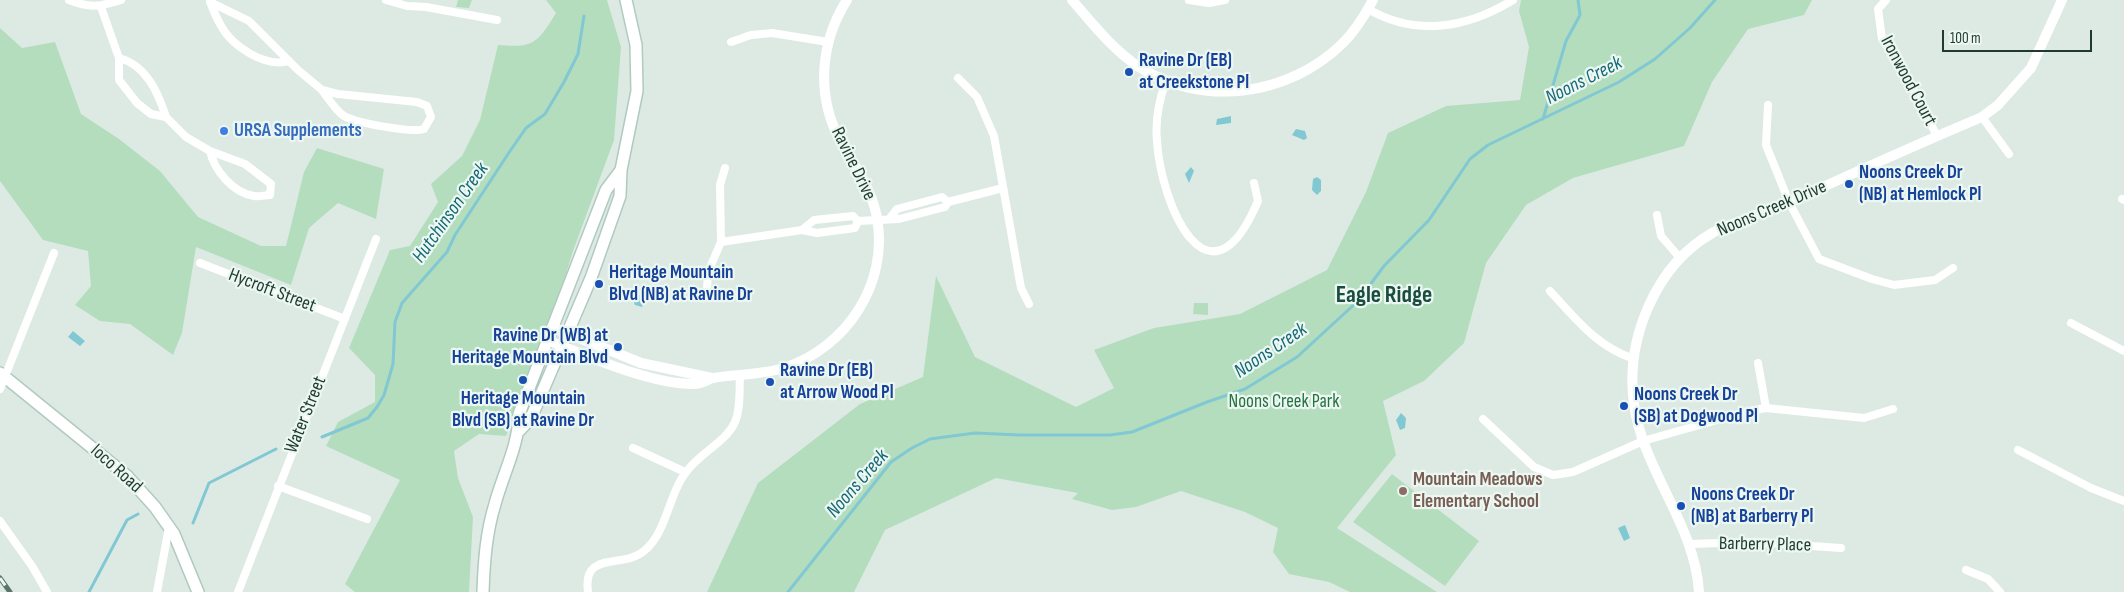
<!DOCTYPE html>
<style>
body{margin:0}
#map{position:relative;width:2124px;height:592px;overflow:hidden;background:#ddeae4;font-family:"Sofia Sans Condensed",sans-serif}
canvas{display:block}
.scale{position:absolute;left:1942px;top:30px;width:150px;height:22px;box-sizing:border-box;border:2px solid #1e3a32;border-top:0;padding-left:6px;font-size:15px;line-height:18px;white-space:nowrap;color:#1e3a32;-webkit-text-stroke:4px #edf7f2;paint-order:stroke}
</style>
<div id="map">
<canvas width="2124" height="592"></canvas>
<div class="scale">100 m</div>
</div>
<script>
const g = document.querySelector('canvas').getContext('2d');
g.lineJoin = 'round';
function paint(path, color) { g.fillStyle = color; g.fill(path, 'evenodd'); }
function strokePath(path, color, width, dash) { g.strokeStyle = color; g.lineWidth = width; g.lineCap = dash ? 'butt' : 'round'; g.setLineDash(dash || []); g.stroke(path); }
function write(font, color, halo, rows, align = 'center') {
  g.font = font + ' "Sofia Sans Condensed",sans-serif'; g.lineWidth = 4.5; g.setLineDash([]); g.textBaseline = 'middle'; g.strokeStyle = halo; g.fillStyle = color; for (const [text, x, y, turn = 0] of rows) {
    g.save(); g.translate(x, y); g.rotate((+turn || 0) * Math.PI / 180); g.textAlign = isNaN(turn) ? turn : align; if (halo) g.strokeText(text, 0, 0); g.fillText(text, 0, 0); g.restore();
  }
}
const green = new Path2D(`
 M 458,0 L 472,0 L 469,8 L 456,7 Z
 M 546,0 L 607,0 L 621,47 L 614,140 L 573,251 L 557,303 L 506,436 L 479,434 L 454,451 L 458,478 L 473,517 L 469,592 L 355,592 L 345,584 L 400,480 L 326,446 L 338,422 L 375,402 L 375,375 L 349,348 L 390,250 L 410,246 L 438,202 L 431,184 L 462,156 L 480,120 L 498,45 C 535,48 537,43 556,13 Z
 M 1521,0 L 1812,0 L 1804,15 L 1748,29 L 1712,82 L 1684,146 L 1573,178 L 1526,205 L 1486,263 L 1464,343 L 1424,381 L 1383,401 L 1396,455 L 1337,528 L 1437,592 L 1350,592 L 1329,582 L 1289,574 L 1273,552 L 1278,528 L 1245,512 L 1181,491 L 1136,507 L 1112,510 L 1072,499 L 1078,493 L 996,478 L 885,530 L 854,592 L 707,592 L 758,483 L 860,404 L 923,377 L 936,276 L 975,357 L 1076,407 L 1114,388 L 1094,350 L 1154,328 L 1240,314 L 1327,270 L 1366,192 L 1388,133 L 1446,106 L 1520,100 L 1529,47 L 1519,11 Z
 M 0,28 L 22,48 L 55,42 L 81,114 L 119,139 L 160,171 L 198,217 L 261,246 L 286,246 L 304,172 L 317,148 L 384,169 L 376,219 L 338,203 L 309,228 L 291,285 L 196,247 L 182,333 L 173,355 L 130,324 L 100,321 L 75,305 L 91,286 L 88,251 L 43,240 L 0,181 Z
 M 1194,303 L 1208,303 L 1208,315 L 1193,314 Z
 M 1392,474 L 1479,541 L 1445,586 L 1353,522 Z`);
const water = new Path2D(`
 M 1231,116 L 1231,123 L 1216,125 L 1217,119 Z
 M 1296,129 L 1305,131 L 1307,138 L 1304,140 L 1292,135 Z
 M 1191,167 L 1194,171 L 1189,183 L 1185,174 Z
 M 1317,177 L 1321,180 L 1321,191 L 1317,195 L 1312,190 L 1313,179 Z
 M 633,294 L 640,295 L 643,304 L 642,307 L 635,305 L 632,298 Z
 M 73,331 L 85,341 L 80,346 L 68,337 Z
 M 1401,413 L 1406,418 L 1405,428 L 1400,430 L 1396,420 Z
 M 1625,525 L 1630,538 L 1624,541 L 1618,528 Z`);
const stream = new Path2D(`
 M 1543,119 L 1566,41 L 1580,15 L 1578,0
 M 322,437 L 368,418 L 377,407 L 384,395 L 393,364 L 395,322 L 402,303 L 447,252 L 455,235 L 510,151 L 526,128 L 545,114 L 564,82 L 578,54 L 584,16
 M 193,523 L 209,483 L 276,449
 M 89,592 L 127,520 L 138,514
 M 788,592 L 891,462 L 912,448 L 930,439 L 975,433 L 1019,435 L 1110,435 L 1132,432 L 1207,402 L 1245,389 L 1297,357 L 1358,301 L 1384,266 L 1429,220 L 1470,159 L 1488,145 L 1619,82 L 1655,59 L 1690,28 L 1715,0`);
const minor = new Path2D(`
 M 69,0 C 89,8 100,7 121,0
 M 386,0 L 407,6 L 426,7 L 497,20
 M 1189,0 L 1209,3 L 1225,0
 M 1886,0 L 1878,9 L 1882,39 L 1901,66 L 1937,136
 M 101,7 L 119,58
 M 1368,9 C 1416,37 1467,28 1513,0
 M 731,42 L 751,35 L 772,33 L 828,42
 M 289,61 C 265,68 231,46 220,24 C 216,17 213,9 210,2 L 249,21 L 298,70 L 322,90 L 338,94 L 417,102 L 427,106 L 431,117 L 424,129 C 411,133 357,123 344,116 C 336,111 328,98 322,90
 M 958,78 L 977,97 L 994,136 L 1021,288 L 1029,304
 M 1166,81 C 1159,100 1155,120 1157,141 C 1161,205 1209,317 1258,201 L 1254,183
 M 1768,105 L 1766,145 L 1789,202 L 1819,259 L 1872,279 L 1894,285 L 1935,280 L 1953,268
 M 166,117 C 158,92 146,65 119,58 L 119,80 L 137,103 L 151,114 L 166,117 L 186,137 L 210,151 C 214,170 233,193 254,196 C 259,197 265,195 270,195 L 271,184 L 245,164 L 210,151
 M 1982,117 L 2009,154
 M 2122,199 L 2124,200
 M 1657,215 L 1661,236 L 1680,258
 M 890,218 L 897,209 L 942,197 L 948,202
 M 858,221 L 899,219 L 945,207 L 948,202 L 1003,188
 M 802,230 L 814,220 L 853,216 L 858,221
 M 721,242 L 802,230 L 817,233 L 855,228 L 858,221
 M 200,263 L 345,319
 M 707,290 L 708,272 L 721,242 L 720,185 L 725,168
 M 1550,291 C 1576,319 1596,346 1634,359
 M 2071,323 L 2124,351
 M 1758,363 L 1766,408
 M 0,389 L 54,253
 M 1483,419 L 1534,467 L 1553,475 L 1573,472 L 1643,441 L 1749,411 L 1766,408 L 1864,418 L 1893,409
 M 633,448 L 685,472
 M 2018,450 L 2091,488 L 2124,501
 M 278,486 L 367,519
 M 0,521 L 32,566 L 47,592
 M 1689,544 L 1753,542 L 1841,548
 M 1966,570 L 1988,579 L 2000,592
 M 157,592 L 169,527
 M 238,592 L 376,239
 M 588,592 C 582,550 623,569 644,551 C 668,531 668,494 687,471 C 700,453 726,442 735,422 C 741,408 739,391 740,377`);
const tertiary = new Path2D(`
 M 1072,0 C 1093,24 1112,49 1139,67 C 1203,108 1289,96 1343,43 C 1355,31 1365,15 1373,0
 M 552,327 L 641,363 L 712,378
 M 547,340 C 588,356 652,385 695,384 C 701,384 707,380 713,378 C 737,374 761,375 784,368 C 846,348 889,284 877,218 C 872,188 854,166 840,140 C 816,96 820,42 847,0
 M 1699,592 C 1695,524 1643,471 1634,404 C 1625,339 1656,264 1714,232 C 1724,226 1736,223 1746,219 C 1768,210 1790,202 1812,192 C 1869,166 1925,141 1982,117 L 1998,105 L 2031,68 L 2062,0`);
const secondary = new Path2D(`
 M 0,373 L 127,476 L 155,507 L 174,534 L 198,592
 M 519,431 L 531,418 L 591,278 L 620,196 L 621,170 L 637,91 L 636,45 L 626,0
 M 483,592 C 484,562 486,533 495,504 C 503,474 519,445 519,414 L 606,190 L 621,170`);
const rail = new Path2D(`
 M 0,578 L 10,592`);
const markers = [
 [1129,72,5,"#1a4fb4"],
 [224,131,5,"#3f7fe0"],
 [1849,184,5,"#1a4fb4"],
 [599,284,5,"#1a4fb4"],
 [618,347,5,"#1a4fb4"],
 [523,380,5,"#1a4fb4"],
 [770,382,5,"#1a4fb4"],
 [1624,406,5,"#1a4fb4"],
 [1403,491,5,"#8d6e63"],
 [1681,506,5,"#1a4fb4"]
];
const transitNames = [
 ["Ravine Dr (EB)",1139,61],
 ["at Creekstone Pl",1139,83],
 ["Noons Creek Dr",1859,173],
 ["(NB) at Hemlock Pl",1859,195],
 ["Heritage Mountain",609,273],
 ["Blvd (NB) at Ravine Dr",609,295],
 ["Ravine Dr (WB) at",608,336,"right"],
 ["Heritage Mountain Blvd",608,358,"right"],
 ["Ravine Dr (EB)",780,371],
 ["at Arrow Wood Pl",780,393],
 ["Noons Creek Dr",1634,395],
 ["(SB) at Dogwood Pl",1634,417],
 ["Heritage Mountain",523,399,"center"],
 ["Blvd (SB) at Ravine Dr",523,421,"center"],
 ["Noons Creek Dr",1691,495],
 ["(NB) at Barberry Pl",1691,517]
];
const streetNames = [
 ["Ironwood Court",1908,81,62],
 ["Ravine Drive",853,164,64],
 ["Noons Creek Drive",1772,209,-23],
 ["Hycroft Street",272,291,21],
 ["Water Street",306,415,-68],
 ["Ioco Road",116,469,42],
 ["Barberry Place",1765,545,1]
];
const shopNames = [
 ["URSA Supplements",234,131]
];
const parkNames = [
 ["Noons Creek Park",1284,402]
];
const educationNames = [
 ["Mountain Meadows",1413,480],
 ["Elementary School",1413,502]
];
const waterNames = [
 ["Noons Creek",1584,81,-27],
 ["Hutchinson Creek",451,213,-55],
 ["Noons Creek",1271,351,-34],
 ["Noons Creek",858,484,-49]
];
const districtNames = [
 ["Eagle Ridge",1384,296]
];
paint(green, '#b4ddbe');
paint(water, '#81c8d3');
strokePath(stream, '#81c8d3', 3);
strokePath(secondary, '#b0cac0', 14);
strokePath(minor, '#fff', 8);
strokePath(tertiary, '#fff', 10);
strokePath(secondary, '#fff', 11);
strokePath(rail, '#58766d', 5);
strokePath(rail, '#edf7f2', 3, [9]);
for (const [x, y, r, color] of markers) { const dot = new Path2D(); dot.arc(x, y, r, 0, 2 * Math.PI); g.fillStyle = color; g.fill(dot); strokePath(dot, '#edf7f2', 2); }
write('bold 19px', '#164399', '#edf7f2', transitNames, 'left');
write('19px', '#1e3a32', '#edf7f2', streetNames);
write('bold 19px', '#366cbe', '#edf7f2', shopNames, 'left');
write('19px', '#267342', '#edf7f2', parkNames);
write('bold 19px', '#785e54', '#edf7f2', educationNames, 'left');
write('italic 20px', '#166a78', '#edf7f2', waterNames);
write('bold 24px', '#194d3f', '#edf7f2', districtNames);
</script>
